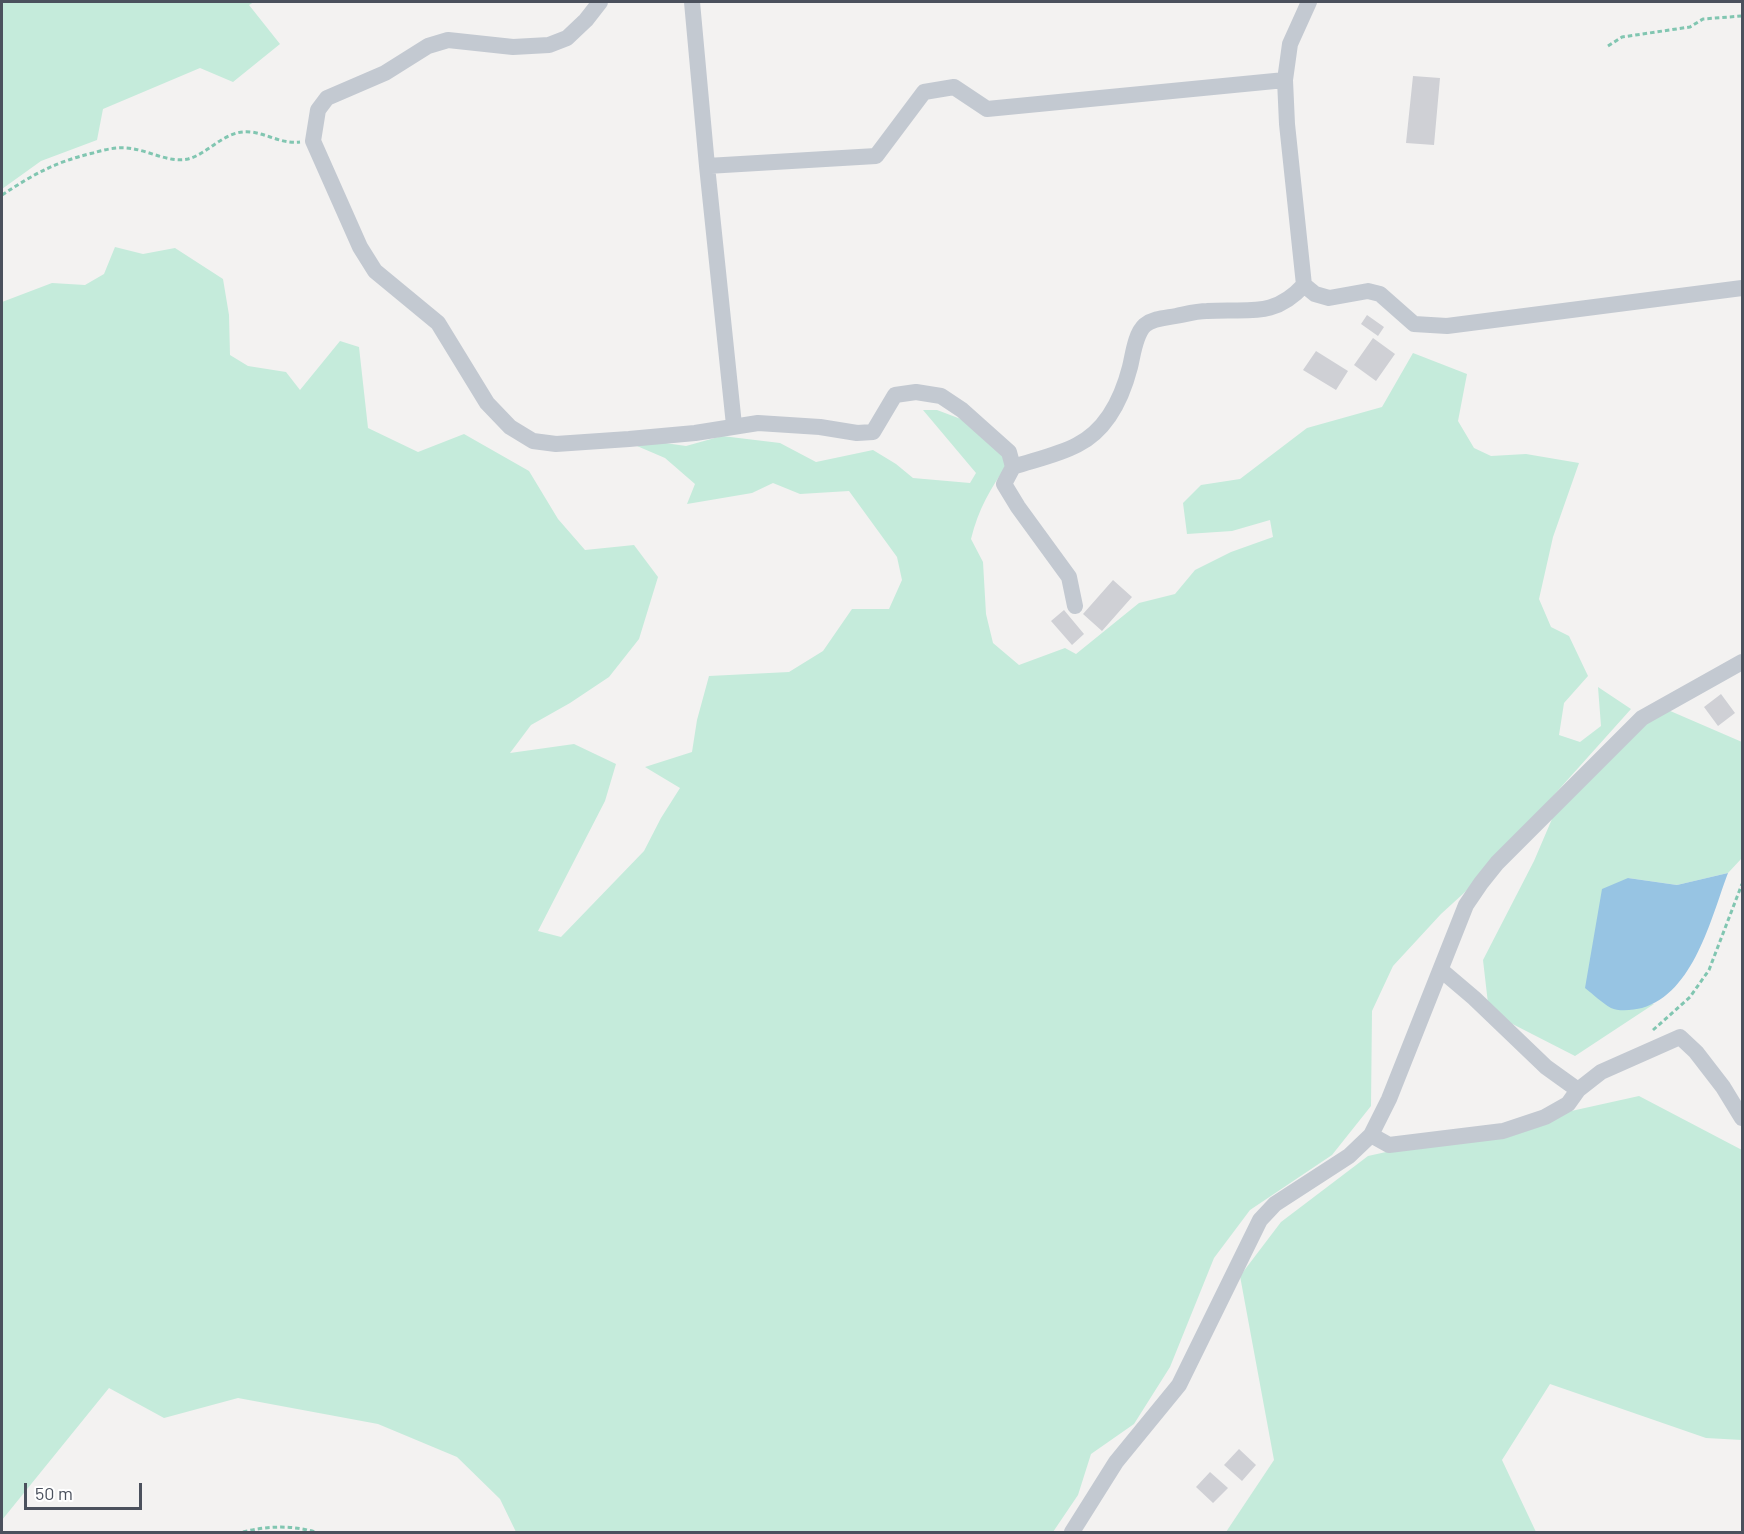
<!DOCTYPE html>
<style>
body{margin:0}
#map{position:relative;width:1744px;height:1534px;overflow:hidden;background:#f3f2f1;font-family:Barlow,sans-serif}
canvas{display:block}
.frame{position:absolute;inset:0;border:3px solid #4b515d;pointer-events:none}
.scale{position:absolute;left:24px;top:1483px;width:118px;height:27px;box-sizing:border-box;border:3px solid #4b515d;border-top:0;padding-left:8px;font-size:18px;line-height:21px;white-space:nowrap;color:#4b515d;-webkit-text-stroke:4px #fff;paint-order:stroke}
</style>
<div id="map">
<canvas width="1744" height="1534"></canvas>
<div class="frame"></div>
<div class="scale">50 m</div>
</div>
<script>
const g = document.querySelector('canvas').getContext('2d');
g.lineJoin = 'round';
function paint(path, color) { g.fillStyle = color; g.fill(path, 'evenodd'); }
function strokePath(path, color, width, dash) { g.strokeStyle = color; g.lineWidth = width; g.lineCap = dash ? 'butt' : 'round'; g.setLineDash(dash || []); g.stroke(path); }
const green = new Path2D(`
 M 2,2 L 254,2 L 249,5 L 280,44 L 233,82 L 200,68 L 103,109 L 97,140 L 41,161 L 2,189 Z
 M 115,247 L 143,254 L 175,248 L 223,279 L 229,315 L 230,355 L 248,366 L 286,372 L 300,390 L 340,341 L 359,347 L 368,428 L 418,452 L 464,434 L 529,471 L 558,519 L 585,550 L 634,545 L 658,577 L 639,639 L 609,677 L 570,703 L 531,725 L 510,753 L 574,744 L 616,764 L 605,801 L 538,931 L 561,937 L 644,851 L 661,818 L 680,788 L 645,767 L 692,752 L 697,720 L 709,676 L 789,672 L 823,651 L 852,609 L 889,609 L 902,580 L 897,557 L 849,491 L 800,494 L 773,483 L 752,493 L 687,504 L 695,484 L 665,458 L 637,446 L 651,441 L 686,446 L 722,436 L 780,443 L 816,462 L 873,450 L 896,464 L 913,478 L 970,483 L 976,473 L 923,410 L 937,410 L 982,427 L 1008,464 C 991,487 978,510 971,539 L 983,562 L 986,614 L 993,643 L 1019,665 L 1065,648 L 1076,654 L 1139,603 L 1175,594 L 1195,570 L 1231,552 L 1273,537 L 1270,520 L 1232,531 L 1187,534 L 1183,503 L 1201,485 L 1240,479 L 1307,428 L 1382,407 L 1413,353 L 1467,374 L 1458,421 L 1474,448 L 1491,456 L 1526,454 L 1579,463 L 1553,537 L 1539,599 L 1551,627 L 1569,636 L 1588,676 L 1564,703 L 1559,735 L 1580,742 L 1601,726 L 1598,687 L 1631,709 L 1476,882 L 1441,914 L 1393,966 L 1372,1011 L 1371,1106 L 1332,1155 L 1250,1210 L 1214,1258 L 1170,1367 L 1134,1424 L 1091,1454 L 1078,1495 L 1053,1532 L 516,1532 L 500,1499 L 457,1457 L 378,1424 L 238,1398 L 164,1418 L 109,1388 L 2,1520 L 2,302 L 52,283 L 85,285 L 104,274 Z
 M 1661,707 L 1742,742 L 1742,858 L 1728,873 L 1677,885 L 1628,878 L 1612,1008 L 1654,1004 L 1575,1056 L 1489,1012 L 1483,960 L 1534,861 L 1561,798 Z
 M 1639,1096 L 1742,1150 L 1742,1440 L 1706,1438 L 1550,1384 L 1502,1460 L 1536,1532 L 1226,1532 L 1274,1460 L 1240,1276 L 1281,1222 L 1368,1156 Z`);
const water = new Path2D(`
 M 1728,873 C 1711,918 1694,993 1642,1008 C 1634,1010 1619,1012 1611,1008 C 1602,1003 1593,994 1585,988 L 1602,889 L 1628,878 L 1677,885 Z`);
const building = new Path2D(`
 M 1413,76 L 1440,78 L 1434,145 L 1406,143 Z
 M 1367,315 L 1384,327 L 1378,336 L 1361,324 Z
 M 1373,338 L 1395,354 L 1376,381 L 1354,365 Z
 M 1316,351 L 1348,371 L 1336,390 L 1303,370 Z
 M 1113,580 L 1132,597 L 1102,631 L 1083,614 Z
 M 1064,610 L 1084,634 L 1072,645 L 1051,621 Z
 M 1721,694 L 1735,713 L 1718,726 L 1704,707 Z
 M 1239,1449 L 1256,1465 L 1242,1481 L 1224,1465 Z
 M 1210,1472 L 1228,1488 L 1213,1503 L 1196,1487 Z`);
const path = new Path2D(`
 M 1608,46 L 1622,37 L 1690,27 L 1703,19 L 1742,16
 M 2,195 C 34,174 55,162 93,153 C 106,149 121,146 134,149 C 151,152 171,163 188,159 C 210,153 225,129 251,132 C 268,134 281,144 300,142
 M 1653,1030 L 1690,997 L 1709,970 L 1742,884
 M 243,1532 C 267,1526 292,1525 315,1532`);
const minor = new Path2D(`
 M 600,2 L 586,20 L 567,38 L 549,45 L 513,47 L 448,40 L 428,46 L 385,73 L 327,98 L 318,110 L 313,141 L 360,247 L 375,271 L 438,323 L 487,403 L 510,427 L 533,441 L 556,444 L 629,439 L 695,433 L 758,423 L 820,427 L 857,433 L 873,432 L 895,395 L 916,392 L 941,396 L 962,410 L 1009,452 L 1013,467 L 1004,484 L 1018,507 L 1069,577 L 1075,606
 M 692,2 L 707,166 L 734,425
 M 1309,2 L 1290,44 L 1285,80 L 1287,124 L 1304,285 L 1315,294 L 1329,298 L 1368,291 L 1380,294 L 1414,324 L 1447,326 L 1742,288
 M 707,166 L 876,156 L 924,92 L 954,87 L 987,109 L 1285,80
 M 1013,467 C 1034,460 1058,455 1077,445 C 1107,430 1122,398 1130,367 C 1133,355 1135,334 1145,325 C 1154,318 1165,318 1176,316 C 1186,314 1197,311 1207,311 C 1248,308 1273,319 1304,285
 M 1441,970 L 1474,998 L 1546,1067 L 1578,1090
 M 1371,1135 L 1389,1145 L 1503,1131 L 1545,1117 L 1568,1104 L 1578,1090 L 1601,1072 L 1680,1037 L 1696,1052 L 1723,1087 L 1742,1118
 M 1072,1532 L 1116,1462 L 1179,1385 L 1260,1220 L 1275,1204 L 1349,1156 L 1371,1135 L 1389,1099 L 1466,905 L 1481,883 L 1497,863 L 1642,718 L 1742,662`);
paint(green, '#c5ebdb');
paint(water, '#97c4e3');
paint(building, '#cfd0d5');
strokePath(path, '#81c6b1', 3, [4.5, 3]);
strokePath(minor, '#c3c9d1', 16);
</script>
